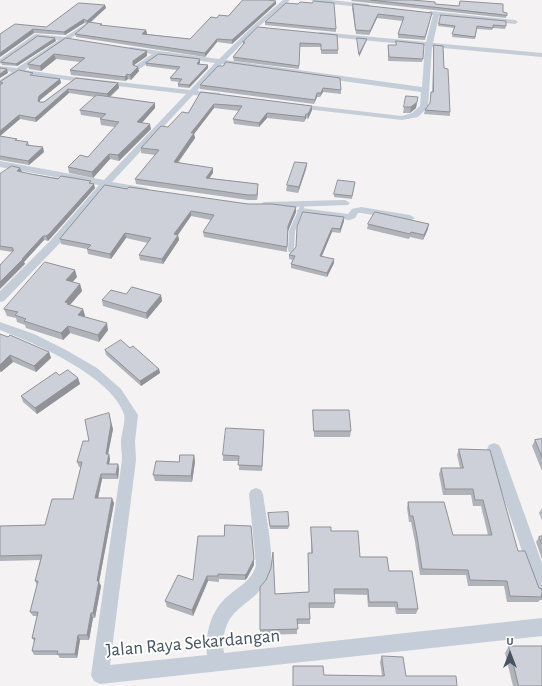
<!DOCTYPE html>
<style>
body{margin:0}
#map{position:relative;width:542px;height:686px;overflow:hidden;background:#f4f2f2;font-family:"Alegreya Sans",sans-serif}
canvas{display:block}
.north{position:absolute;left:490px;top:634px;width:40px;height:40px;-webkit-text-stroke:3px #fff;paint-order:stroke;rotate:0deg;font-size:11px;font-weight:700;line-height:16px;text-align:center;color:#475462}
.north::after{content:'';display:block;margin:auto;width:14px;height:18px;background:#475462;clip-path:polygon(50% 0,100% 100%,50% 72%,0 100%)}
</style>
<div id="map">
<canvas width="542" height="686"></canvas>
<div class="north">U</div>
</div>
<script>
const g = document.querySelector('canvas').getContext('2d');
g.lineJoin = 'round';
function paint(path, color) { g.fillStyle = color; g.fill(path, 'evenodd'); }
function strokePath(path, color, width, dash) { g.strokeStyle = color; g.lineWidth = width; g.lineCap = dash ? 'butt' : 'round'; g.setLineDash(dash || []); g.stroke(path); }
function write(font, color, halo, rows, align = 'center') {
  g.font = font + ' "Alegreya Sans",sans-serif'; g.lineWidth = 4; g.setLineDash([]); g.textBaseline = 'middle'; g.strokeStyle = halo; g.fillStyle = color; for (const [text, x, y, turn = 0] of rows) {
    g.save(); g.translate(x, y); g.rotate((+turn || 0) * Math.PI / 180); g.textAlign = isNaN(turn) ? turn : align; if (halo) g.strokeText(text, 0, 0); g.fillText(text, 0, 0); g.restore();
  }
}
const lane = new Path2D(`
 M 301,204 L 305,204 L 305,205 L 295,231 L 294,251 L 291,253 L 288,251 L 289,231 Z`);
const street = new Path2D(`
 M 283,0 L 290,0 L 257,28 L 226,60 L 422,87 L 425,46 L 320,36 L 317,34 L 320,32 L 426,42 L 433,15 L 427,13 L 430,11 L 515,20 L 518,22 L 515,24 L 439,16 L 433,43 L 542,53 L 542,57 L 432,47 L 428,107 L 418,117 L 402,120 L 297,108 L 293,106 L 297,104 L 402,116 L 412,113 L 420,106 L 421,92 L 222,64 L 197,91 L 220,93 L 220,97 L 193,95 L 112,182 L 147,188 L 149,190 L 147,192 L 144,193 L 108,186 L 59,244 L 4,301 L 0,302 L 0,291 L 51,240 L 99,185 L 0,167 L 0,161 L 104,180 L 186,94 L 74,81 L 19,73 L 0,85 L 0,80 L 12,72 L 0,70 L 0,66 L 17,68 L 59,40 L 38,37 L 0,64 L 0,59 L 35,34 L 65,37 L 85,24 L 88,26 L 87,27 L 25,70 L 74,77 L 190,90 L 215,63 L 160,55 L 138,70 L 134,68 L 135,66 L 152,54 L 130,51 L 127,49 L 130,47 L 219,59 L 253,26 Z
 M 311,0 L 330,0 L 368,4 L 371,6 L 368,8 L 314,2 Z
 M 345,200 L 350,203 L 348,205 L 264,208 L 259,205 L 264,202 Z
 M 361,207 L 410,215 L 415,218 L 410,221 L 361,213 L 358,213 L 355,218 L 350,220 L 301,214 L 296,211 L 301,208 L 348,214 L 352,209 Z
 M 0,322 L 34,334 L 66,350 L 97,368 L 121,389 L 138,415 L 135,441 L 136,460 L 110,665 L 207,655 C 205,633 211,610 228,596 C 239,586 252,581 256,565 L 249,494 L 251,490 L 256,488 L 261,490 L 263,494 C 265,511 275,558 270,573 C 258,609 219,602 224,653 L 542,618 L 542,636 L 100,684 L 94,681 L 91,675 L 122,460 C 122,454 121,448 121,442 C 121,434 126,422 124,414 C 111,376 35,343 0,330 Z
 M 494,443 L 499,445 L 501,449 L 542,563 L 542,594 L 536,592 L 534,586 L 487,449 L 489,445 Z`);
const wall = new Path2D(`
 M 243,0 L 271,0 L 271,1 L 276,4 L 232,44 L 217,42 L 205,57 L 76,37 L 75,34 L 87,24 L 84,23 L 65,35 L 34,33 L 0,57 L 0,34 L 46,27 L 105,5 L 106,8 L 90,23 L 102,26 L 146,30 L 147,34 L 146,34 L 190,39 L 217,18 L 228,16 Z
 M 351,0 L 412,0 L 435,4 L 459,6 L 507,13 L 506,18 L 352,1 Z
 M 353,4 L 432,13 L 425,40 L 398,38 L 398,34 L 403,21 L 377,18 L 369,35 L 356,34 L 352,8 Z
 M 441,15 L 506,26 L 505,29 L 493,28 L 492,30 L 477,29 L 475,39 L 452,37 L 454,28 L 438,26 Z
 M 265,22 L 336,29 L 336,32 L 265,25 Z
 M 337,35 L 338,54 L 321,54 L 321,47 L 299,47 L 299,69 L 234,61 L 233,57 L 243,44 L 243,42 Z
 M 66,38 L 147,56 L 134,65 L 139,71 L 131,80 L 128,79 L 125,81 L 71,75 L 70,70 L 80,62 L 56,59 L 41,71 L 29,69 L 28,64 Z
 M 56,41 L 17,66 L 2,65 L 1,62 Z
 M 388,45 L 396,45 L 423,59 L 422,62 L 388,61 Z
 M 434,45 L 444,68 L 450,112 L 450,116 L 424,114 L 425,110 L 430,104 L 431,92 L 432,92 Z
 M 146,63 L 200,63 L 199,64 L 208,65 L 208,68 L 189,88 L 178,87 L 178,84 L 179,82 L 171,81 L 170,78 L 177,70 L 146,66 Z
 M 218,66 L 341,90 L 341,94 L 323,92 L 320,97 L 317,97 L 314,104 L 200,89 L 200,85 Z
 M 34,76 L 60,79 L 61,83 L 40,100 L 40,102 L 44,102 L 76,78 L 118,83 L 119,88 L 110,97 L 155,103 L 155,108 L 142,123 L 151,129 L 119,161 L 110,159 L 93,178 L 69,173 L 68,167 L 88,157 L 115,127 L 101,125 L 100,119 L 101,118 L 81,115 L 80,110 L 95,97 L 69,93 L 36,122 L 20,119 L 0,136 L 0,82 Z
 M 201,92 L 312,106 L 312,110 L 308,119 L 306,118 L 304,122 L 267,118 L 259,127 L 234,124 L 233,119 L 239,111 L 214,108 L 194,134 L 195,138 L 178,162 L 213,173 L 209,178 L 258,184 L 258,189 L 257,200 L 248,200 L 136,184 L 135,179 L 155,155 L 141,153 L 141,148 L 188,113 Z
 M 418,97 L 416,108 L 410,113 L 403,113 L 404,107 Z
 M 0,136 L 17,141 L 28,142 L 29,145 L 44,152 L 29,165 L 0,160 Z
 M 307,163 L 306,169 L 298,193 L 286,191 L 287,185 Z
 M 20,168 L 22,172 L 31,174 L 91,183 L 95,188 L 50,239 L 48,241 L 44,240 L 24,262 L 25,264 L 12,252 L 0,250 L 0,174 Z
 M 355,182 L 352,199 L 334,197 L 334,194 Z
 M 127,189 L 248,204 L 296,207 L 296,212 L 288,231 L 287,252 L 204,237 L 203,232 L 211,220 L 191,216 L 178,235 L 179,240 L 163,264 L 140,260 L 139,255 L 148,243 L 126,238 L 111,259 L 88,254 L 87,249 L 61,244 L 60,239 Z
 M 344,221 L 340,233 L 332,232 L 322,256 L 334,263 L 327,277 L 291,268 L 291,264 L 293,260 L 289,259 L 289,255 Z
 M 368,224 L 428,229 L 423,240 L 410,237 L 409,239 L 367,229 Z
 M 77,277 L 72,282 L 80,284 L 82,291 L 70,305 L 83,309 L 85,316 L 84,317 L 108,330 L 99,342 L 70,333 L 63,340 L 26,328 L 25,325 L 17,322 L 16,318 L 7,316 L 4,309 Z
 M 126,294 L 161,295 L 162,301 L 147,319 L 103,306 L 102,300 Z
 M 0,334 L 49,352 L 51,358 L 36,372 L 13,362 L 1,372 L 0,372 Z
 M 130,348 L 159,369 L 160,373 L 141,386 L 106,355 L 105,350 Z
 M 78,378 L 80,384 L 37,414 L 23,402 L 21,396 Z
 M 313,410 L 351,431 L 350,437 L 314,437 L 313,416 Z
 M 113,429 L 108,454 L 109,454 L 110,459 L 109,464 L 118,464 L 119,469 L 118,479 L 102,479 L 98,498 L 114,503 L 99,582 L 101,586 L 95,618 L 93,618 L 89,640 L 80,640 L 77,658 L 60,658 L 58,655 L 34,655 L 32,651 L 34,641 L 32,638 L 37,616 L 33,616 L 30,612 L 37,585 L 35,581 L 40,560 L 0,561 L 0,526 L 45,525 L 73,499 L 81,467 L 79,467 L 77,462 L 89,441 Z
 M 264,430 L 262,471 L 239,470 L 239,461 L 223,461 L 223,455 Z
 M 542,439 L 542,471 L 532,446 L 535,440 Z
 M 459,449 L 518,551 L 539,588 L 542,589 L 542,600 L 540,600 L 538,602 L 507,602 L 504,586 L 468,586 L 466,575 L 420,575 L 415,542 L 411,522 L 409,522 L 407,508 L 408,502 L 453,535 L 488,535 L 481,506 L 473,506 L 471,495 L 443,495 L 439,474 L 441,468 L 460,468 L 457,455 Z
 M 194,455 L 195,462 L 192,482 L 155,481 L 153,475 Z
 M 542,508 L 542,520 L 539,513 Z
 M 268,513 L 289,526 L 288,529 L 270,529 Z
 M 311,527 L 331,531 L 360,557 L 389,571 L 418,609 L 416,614 L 396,614 L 395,607 L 368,607 L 367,595 L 334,594 L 335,603 L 334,608 L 309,608 L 310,619 L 310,624 L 297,624 L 297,634 L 260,635 L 260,630 L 275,594 L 309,592 L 308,559 L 308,553 L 311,553 Z
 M 542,536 L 542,559 L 536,542 L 539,537 Z
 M 254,559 L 254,565 L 247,578 L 245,580 L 219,579 L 219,582 L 208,581 L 193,616 L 167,607 L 165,601 L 193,580 Z
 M 509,646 L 542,686 L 513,686 L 505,653 Z
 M 382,656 L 406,676 L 457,686 L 293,686 L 293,666 L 324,675 L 382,676 L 380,662 Z`);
const shadedWall = new Path2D(`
 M 276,1 L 276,4 L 232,44 L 232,40 Z
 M 105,5 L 106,8 L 88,24 L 87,21 Z
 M 378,14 L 377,18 L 369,35 L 370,31 Z
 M 84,19 L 84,23 L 65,35 L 64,32 Z
 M 33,29 L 34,33 L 0,57 L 0,53 Z
 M 146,30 L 147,34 L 143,38 L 142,34 Z
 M 55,38 L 56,41 L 17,66 L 16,64 Z
 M 217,39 L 217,42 L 205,57 L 205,53 Z
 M 367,39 L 366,42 L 359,57 L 359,54 Z
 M 147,51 L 147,56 L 134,65 L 133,65 L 133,61 Z
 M 54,54 L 56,59 L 41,71 L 40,66 Z
 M 200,59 L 200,63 L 197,67 L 197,64 Z
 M 208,65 L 208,68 L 189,88 L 189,85 Z
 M 138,67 L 139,71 L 131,80 L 130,75 Z
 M 7,69 L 8,73 L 0,78 L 0,74 Z
 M 127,74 L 128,79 L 125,81 L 125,77 Z
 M 60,79 L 61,83 L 40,100 L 40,105 L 38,101 L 39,96 Z
 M 118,83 L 119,88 L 108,98 L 107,94 Z
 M 323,88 L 323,92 L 320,97 L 321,93 Z
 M 68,89 L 69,93 L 36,122 L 35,118 Z
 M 317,93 L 317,97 L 314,104 L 315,100 Z
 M 417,102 L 416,108 L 410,113 L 411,107 Z
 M 155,103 L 155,108 L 138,127 L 137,122 Z
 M 214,104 L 214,108 L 194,134 L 195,138 L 175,167 L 174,162 L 191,133 Z
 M 312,106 L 312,110 L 308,119 L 308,114 Z
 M 267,113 L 267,118 L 259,127 L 259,123 Z
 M 306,114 L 306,118 L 304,122 L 305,117 Z
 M 19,115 L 20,119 L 0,136 L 0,131 Z
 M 150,124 L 151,129 L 119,161 L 118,155 Z
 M 43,147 L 44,152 L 29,165 L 28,161 Z
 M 109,154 L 110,159 L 93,178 L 92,172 Z
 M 307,163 L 306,169 L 298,193 L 299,187 Z
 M 20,168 L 22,172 L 17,171 Z
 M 213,168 L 213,173 L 206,183 L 206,178 Z
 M 94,184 L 95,188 L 48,241 L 46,236 Z
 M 258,184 L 258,189 L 257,200 L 257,195 Z
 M 296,207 L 296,212 L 288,231 L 288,226 Z
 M 191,211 L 191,216 L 175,239 L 174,234 Z
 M 344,217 L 344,221 L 340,233 L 340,229 Z
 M 429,224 L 428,229 L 423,240 L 424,235 Z
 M 332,228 L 332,232 L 320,260 L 320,256 Z
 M 125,233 L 126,238 L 111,259 L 110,254 Z
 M 178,235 L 179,240 L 163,264 L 162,259 Z
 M 43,236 L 44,240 L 24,262 L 25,264 L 0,289 L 0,282 Z
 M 334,259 L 334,263 L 327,277 L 327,273 Z
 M 75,270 L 77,277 L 68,287 L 66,280 Z
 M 80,284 L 82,291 L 69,306 L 65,302 Z
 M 161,295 L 162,301 L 147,319 L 146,313 Z
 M 83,309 L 85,316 L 79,322 L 78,315 Z
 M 107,323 L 108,330 L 99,342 L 98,335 Z
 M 68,326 L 70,333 L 63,340 L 61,333 Z
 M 49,352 L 51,358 L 36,372 L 34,366 Z
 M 10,355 L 13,362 L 1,372 L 0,370 L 0,365 Z
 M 159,369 L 160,373 L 141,386 L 140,381 Z
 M 78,378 L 80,384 L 37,414 L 35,408 Z
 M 109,413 L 113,429 L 107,459 L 106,454 Z
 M 264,430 L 264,435 L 262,471 L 262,466 Z
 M 109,454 L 110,459 L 108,469 L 107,464 Z
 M 194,455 L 195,462 L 192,482 L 191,476 Z
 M 118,464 L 119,469 L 118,479 L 116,474 Z
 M 101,474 L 102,479 L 97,503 L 95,498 Z
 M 112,498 L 114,503 L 99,582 L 101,586 L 95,618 L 93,613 L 97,581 Z
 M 254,559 L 254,565 L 247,578 L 245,580 L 245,575 Z
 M 207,576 L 208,581 L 193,616 L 192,610 Z
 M 91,613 L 93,618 L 89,640 L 87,635 Z
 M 78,635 L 80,640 L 77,658 L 75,654 Z`);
const building = new Path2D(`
 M 243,0 L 268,0 L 276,1 L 232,40 L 217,39 L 205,53 L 75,34 L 89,22 L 102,24 L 100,25 L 146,30 L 142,34 L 190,39 L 211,17 L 217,18 L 219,15 L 228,16 Z
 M 371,0 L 412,0 L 435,2 L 435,4 L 459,6 L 460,1 L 503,4 L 503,12 L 507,13 L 507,15 Z
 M 314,1 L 334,3 L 336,29 L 265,22 L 286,3 L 298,4 L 300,2 L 312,3 Z
 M 79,3 L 105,5 L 87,21 L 84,19 L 64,32 L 33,29 L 0,53 L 0,34 L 15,24 L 46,27 Z
 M 353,4 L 432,13 L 425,37 L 398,34 L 404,17 L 378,14 L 370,31 L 356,30 Z
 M 441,15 L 506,21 L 506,26 L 493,25 L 493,28 L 477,26 L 475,37 L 452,34 L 455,26 L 439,24 Z
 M 258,27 L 337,35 L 338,50 L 321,50 L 321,44 L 300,43 L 299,66 L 233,57 L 245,42 L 243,42 Z
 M 38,36 L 55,38 L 16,64 L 1,62 Z
 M 66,38 L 147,51 L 133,61 L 133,65 L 138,67 L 130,75 L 127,74 L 125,77 L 70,70 L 85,58 L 54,54 L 40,66 L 28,64 Z
 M 357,38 L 367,39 L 359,54 Z
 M 396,41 L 424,44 L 423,59 L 389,57 L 388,45 L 396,45 Z
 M 434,45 L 443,46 L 444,68 L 448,69 L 450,112 L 425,110 L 430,103 L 431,92 L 433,92 Z
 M 159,54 L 200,59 L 197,64 L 208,65 L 189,85 L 178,84 L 182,79 L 170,78 L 180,67 L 146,63 Z
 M 226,62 L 340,78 L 341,90 L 323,88 L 321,93 L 317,93 L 315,100 L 200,85 L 218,66 L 223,66 Z
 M 0,68 L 7,69 L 0,74 Z
 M 19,70 L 33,73 L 30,75 L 60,79 L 39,96 L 38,101 L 40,102 L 44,102 L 76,78 L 118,83 L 107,94 L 68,89 L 35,118 L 19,115 L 0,131 L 0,85 L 3,83 L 0,82 Z
 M 201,92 L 312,106 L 308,114 L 306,114 L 305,117 L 267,113 L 259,123 L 233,119 L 242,106 L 214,104 L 191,133 L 194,133 L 174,162 L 213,168 L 206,178 L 258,184 L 257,195 L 248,195 L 135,179 L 159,150 L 141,148 L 161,126 L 168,127 L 182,112 L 188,113 Z
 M 97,95 L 155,103 L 137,122 L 150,124 L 118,155 L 109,154 L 92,172 L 68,167 L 80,155 L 88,157 L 119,122 L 100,119 L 106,114 L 80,110 Z
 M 406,96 L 418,97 L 417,102 L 411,107 L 404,107 Z
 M 0,136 L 17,139 L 15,140 L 28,142 L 26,145 L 43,147 L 28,161 L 0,156 Z
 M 295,162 L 307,163 L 299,187 L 287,185 Z
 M 12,166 L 20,168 L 17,171 L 31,174 L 58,179 L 61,176 L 91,181 L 89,183 L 94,184 L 49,234 L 46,236 L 43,236 L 22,259 L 23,259 L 0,282 L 0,265 L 14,250 L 12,250 L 13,248 L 0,246 L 0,174 Z
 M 338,180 L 355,182 L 352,196 L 334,194 Z
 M 105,185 L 127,189 L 129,187 L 248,204 L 272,204 L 296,207 L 288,226 L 287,247 L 203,232 L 214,215 L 191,211 L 174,234 L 178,235 L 162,259 L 139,255 L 151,238 L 125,233 L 110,254 L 87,249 L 91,245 L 60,239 Z
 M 303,212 L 344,217 L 340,229 L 332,228 L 320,256 L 334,259 L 327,273 L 291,264 L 295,256 L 289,255 L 296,247 L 297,227 Z
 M 375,212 L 429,224 L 424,235 L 411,232 L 410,234 L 368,224 Z
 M 45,262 L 75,270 L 66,280 L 80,284 L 65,302 L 68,303 L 67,304 L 83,309 L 78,315 L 107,323 L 98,335 L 68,326 L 61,333 L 24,321 L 26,319 L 15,315 L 18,312 L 4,309 Z
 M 132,287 L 161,295 L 146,313 L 102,300 L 111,290 L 126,294 Z
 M 0,334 L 8,337 L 10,335 L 49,352 L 34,366 L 10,355 L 0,365 Z
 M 121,340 L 130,348 L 133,346 L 159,369 L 140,381 L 105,350 Z
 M 68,370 L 78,378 L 35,408 L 21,396 L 56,372 L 59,375 Z
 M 313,410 L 349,410 L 351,431 L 314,431 Z
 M 109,413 L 111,424 L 106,454 L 109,454 L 107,464 L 118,464 L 116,474 L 101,474 L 95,498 L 112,498 L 97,581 L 99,581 L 93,613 L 91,613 L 87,635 L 78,635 L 75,654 L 57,654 L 58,651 L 32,651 L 35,638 L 32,638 L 38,612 L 30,612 L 38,581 L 35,581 L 42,555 L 0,556 L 0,526 L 45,525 L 52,499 L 73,499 L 82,462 L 77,462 L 83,441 L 89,441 L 85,420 Z
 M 226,428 L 264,430 L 262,466 L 238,465 L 239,456 L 223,455 Z
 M 542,439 L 542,457 L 535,440 Z
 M 459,449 L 490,450 L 518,551 L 525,551 L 539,588 L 542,589 L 542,595 L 541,595 L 542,597 L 510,596 L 507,581 L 470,580 L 468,570 L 422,569 L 417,536 L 413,516 L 410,516 L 408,502 L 444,502 L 453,535 L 492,535 L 483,500 L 475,500 L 473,489 L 445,489 L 441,468 L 463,468 Z
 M 180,455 L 194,455 L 191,476 L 153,475 L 156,461 L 179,462 Z
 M 288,512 L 289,526 L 270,526 L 268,513 Z
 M 225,525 L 251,526 L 254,559 L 247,573 L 245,575 L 218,574 L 218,576 L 207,576 L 192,610 L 165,601 L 178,575 L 193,580 L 198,536 L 224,536 Z
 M 311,527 L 331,527 L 331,531 L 358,531 L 360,557 L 387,557 L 389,571 L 412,571 L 418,609 L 398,609 L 397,602 L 369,602 L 368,589 L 334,589 L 335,603 L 309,603 L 310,619 L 297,619 L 298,629 L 260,630 L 260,587 L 266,580 L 271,568 L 273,552 L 275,594 L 309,592 L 308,553 L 312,553 Z
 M 542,536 L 542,544 L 539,537 Z
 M 509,646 L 542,646 L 542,686 L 519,686 Z
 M 382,656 L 403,657 L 406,676 L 456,676 L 457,686 L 293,686 L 293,666 L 323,666 L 324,675 L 384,676 Z`);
const nearStreetnames = [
 ["Jalan Raya Sekardangan",193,643,-5]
];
paint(lane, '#c4cdd8');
paint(street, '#c4cdd8');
paint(wall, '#b0b3ba');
paint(shadedWall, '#909297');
paint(building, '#cdd0d8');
strokePath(building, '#909297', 1);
write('19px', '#475462', '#fff', nearStreetnames);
</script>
